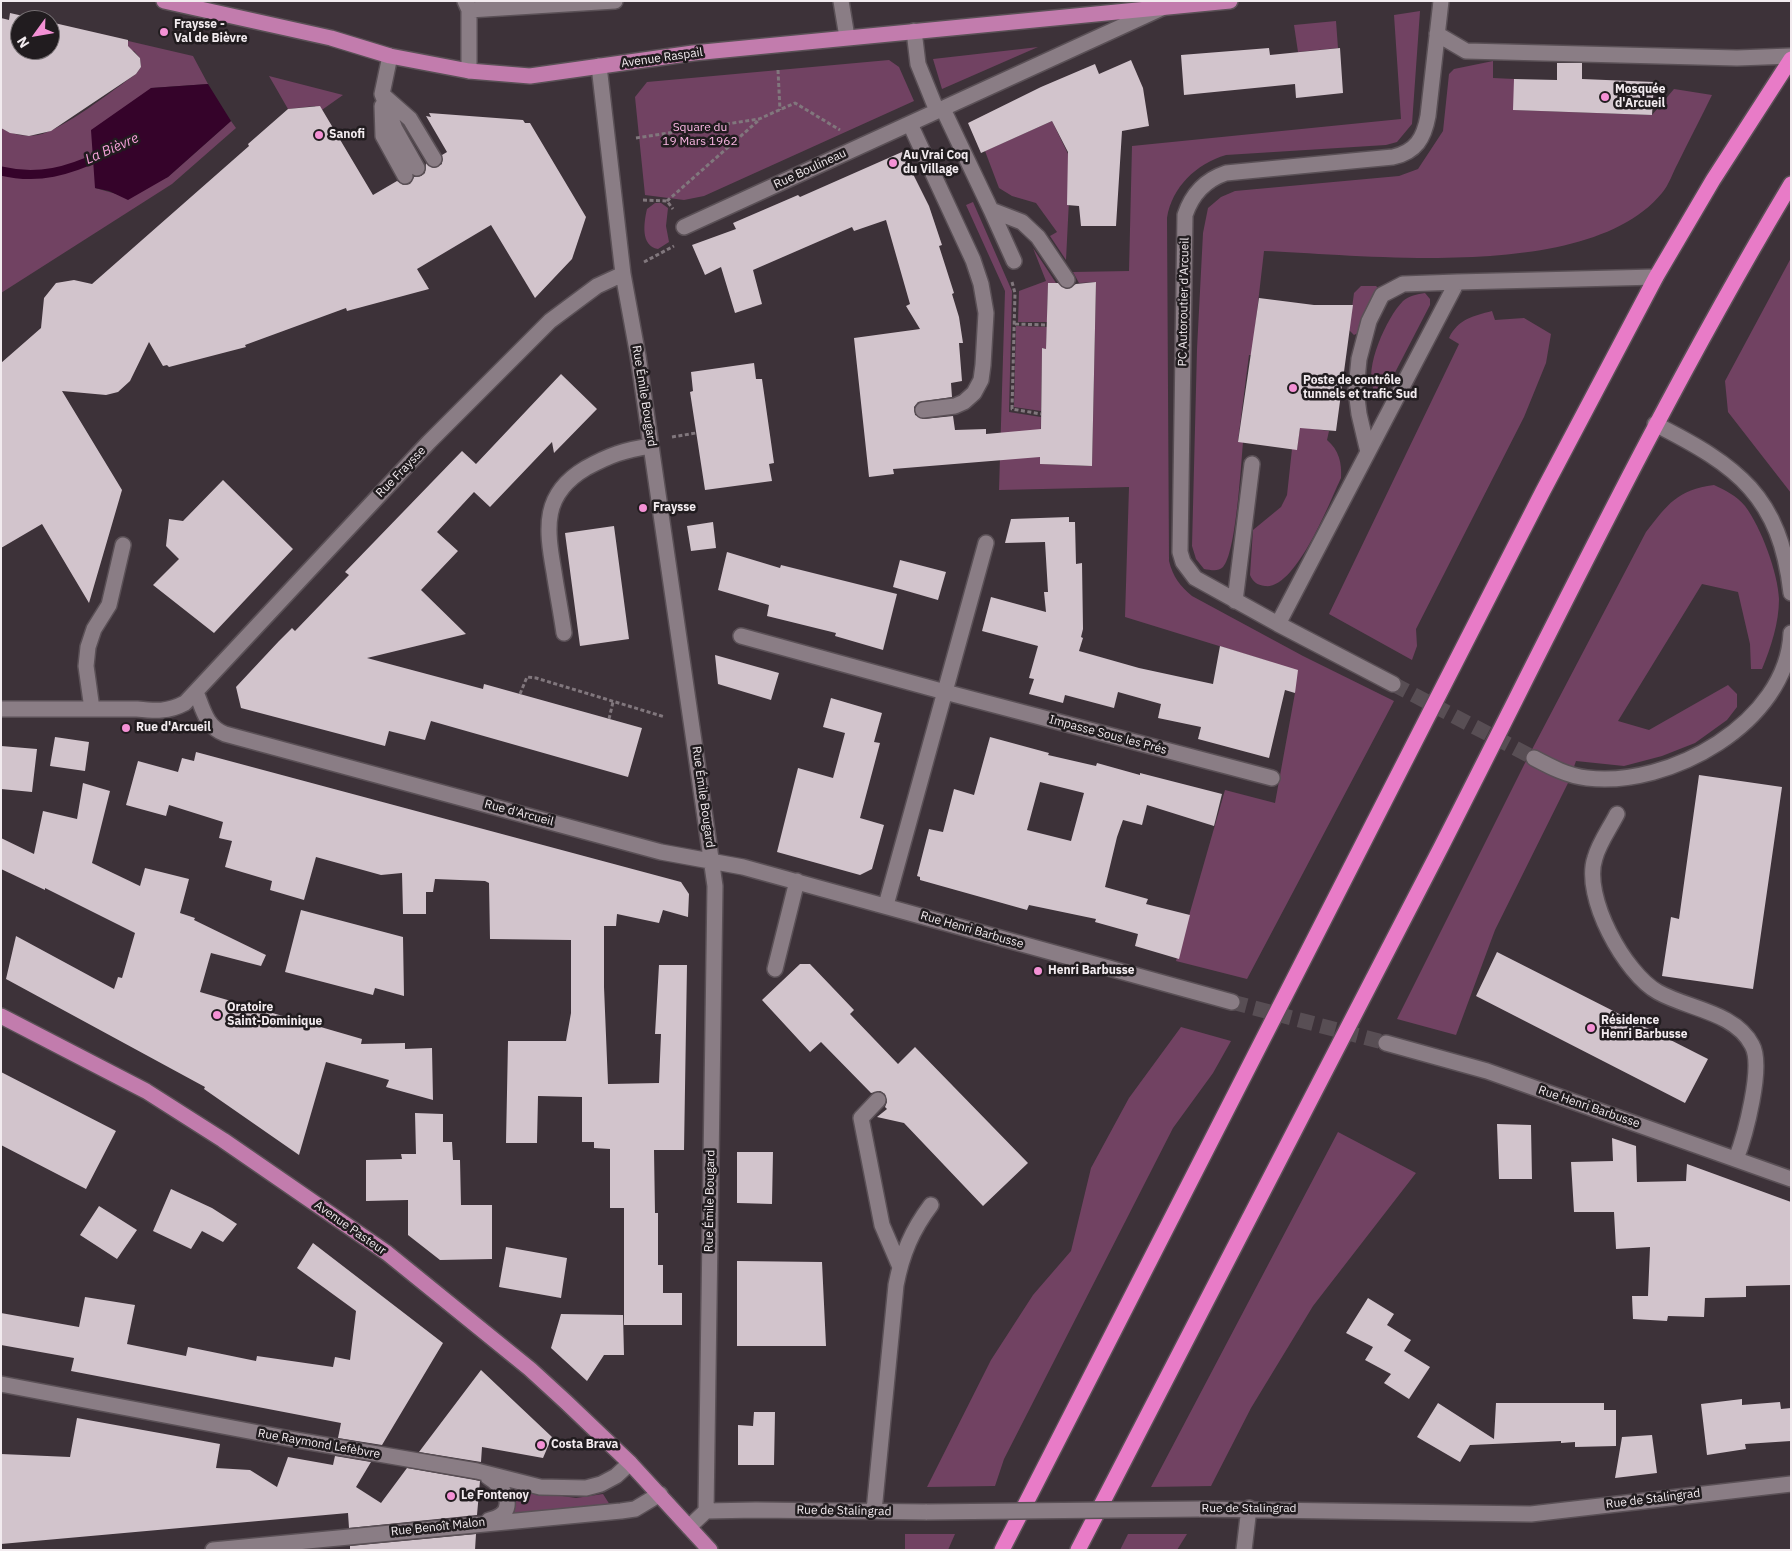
<!DOCTYPE html>
<meta charset="utf-8">
<style>
body{margin:0}
#map{position:relative;width:1792px;height:1551px;overflow:hidden;background:#3d3239;font-family:"IBM Plex Sans",sans-serif}
canvas{display:block}
.frame{position:absolute;inset:0;border:2px solid #f2ebef;pointer-events:none}
.north{position:absolute;left:10px;top:10px;width:50px;height:50px;box-sizing:border-box;background:#211c1f;border:1px solid #756f72;border-radius:50%;rotate:238deg;font-size:14px;font-weight:700;line-height:20px;text-align:center;color:#f2ebef}
.north::after{content:'';display:block;margin:auto;width:18px;height:22px;background:#f491d5;clip-path:polygon(50% 0,100% 100%,50% 72%,0 100%)}
</style>
<div id="map">
<canvas width="1792" height="1551"></canvas>
<div class="frame"></div>
<div class="north">N</div>
</div>
<script>
const g = document.querySelector('canvas').getContext('2d');
g.lineJoin = 'round';
function paint(path, color) { g.fillStyle = color; g.fill(path, 'evenodd'); }
function strokePath(path, color, width, dash) { g.strokeStyle = color; g.lineWidth = width; g.lineCap = dash ? 'butt' : 'round'; g.setLineDash(dash || []); g.stroke(path); }
function write(font, color, halo, rows, align = 'center') {
  g.font = font + ' "IBM Plex Sans",sans-serif'; g.lineWidth = 5; g.setLineDash([]); g.textBaseline = 'middle'; g.strokeStyle = halo; g.fillStyle = color; for (const [text, x, y, turn = 0] of rows) {
    g.save(); g.translate(x, y); g.rotate((+turn || 0) * Math.PI / 180); g.textAlign = isNaN(turn) ? turn : align; if (halo) g.strokeText(text, 0, 0); g.fillText(text, 0, 0); g.restore();
  }
}
const green = new Path2D(`
 M 1420,11 L 1412,124 L 1397,142 L 1386,145 L 1226,155 C 1196,164 1172,187 1167,218 L 1169,561 C 1173,577 1180,586 1192,596 L 1303,656 L 1394,701 L 1247,979 L 1176,961 L 1225,790 L 1275,803 L 1295,693 L 1271,662 L 1125,617 L 1129,487 L 999,490 L 1005,291 L 966,205 L 973,202 L 1012,291 L 1009,412 L 1041,417 L 1040,464 L 1092,466 L 1096,282 L 1079,283 L 1073,272 L 1129,271 L 1132,146 L 1401,119 L 1394,15 Z
 M 1336,21 L 1338,48 L 1298,52 L 1294,25 Z
 M 81,30 L 193,56 L 208,84 L 151,88 L 95,188 L 120,195 L 168,177 L 231,121 L 236,128 L 172,184 L 1,293 L 1,128 C 13,135 25,137 38,135 C 63,130 113,90 136,74 L 141,67 L 140,58 L 134,51 L 79,37 Z
 M 1038,47 L 942,89 L 933,59 L 1030,48 Z
 M 889,60 L 899,67 L 914,101 L 704,196 L 684,200 L 645,195 L 635,97 L 647,82 Z
 M 1493,61 L 1493,78 L 1514,79 L 1514,110 L 1652,115 L 1674,89 L 1712,95 C 1701,118 1689,140 1678,163 C 1673,172 1669,185 1662,193 C 1589,282 1369,255 1264,251 L 1252,355 L 1249,355 L 1238,441 L 1243,442 C 1241,465 1236,554 1223,567 C 1218,572 1211,570 1204,569 L 1196,559 L 1192,546 L 1197,349 L 1203,233 L 1208,208 L 1221,197 L 1235,191 L 1399,176 L 1418,169 L 1443,131 L 1449,74 L 1454,69 Z
 M 269,76 L 343,95 L 319,112 L 315,106 L 288,109 Z
 M 1052,121 L 1071,160 L 1066,260 L 1050,236 L 1057,232 L 1036,203 L 1012,196 L 999,188 L 985,151 Z
 M 655,203 L 661,203 L 668,208 L 666,226 L 669,242 L 658,249 C 640,246 644,222 647,209 Z
 M 1033,248 L 1056,283 L 1048,283 L 1047,322 L 1018,322 L 1019,291 L 1046,281 Z
 M 1791,258 L 1791,493 L 1728,412 L 1725,381 Z
 M 1361,286 L 1376,286 L 1379,289 L 1358,333 L 1354,335 L 1349,330 L 1354,293 Z
 M 1425,293 L 1430,299 L 1430,305 L 1388,386 L 1383,391 L 1374,390 C 1363,369 1387,317 1403,301 C 1409,296 1417,294 1425,293 Z
 M 1492,311 L 1495,320 L 1524,318 L 1551,334 L 1546,363 L 1524,417 L 1416,629 L 1417,646 L 1412,660 L 1329,614 L 1459,344 L 1449,338 C 1458,319 1473,316 1492,311 Z
 M 1016,326 L 1047,327 L 1046,349 L 1042,348 L 1041,411 L 1014,407 Z
 M 1301,421 L 1308,428 L 1329,431 L 1327,440 C 1339,450 1342,463 1341,478 C 1330,501 1296,590 1265,586 C 1257,585 1253,582 1250,575 L 1253,530 L 1281,507 L 1287,495 L 1292,449 L 1297,449 Z
 M 1714,485 C 1725,490 1737,496 1745,506 C 1761,527 1778,573 1779,599 C 1779,623 1771,647 1762,669 L 1751,669 L 1750,644 L 1738,592 L 1702,584 L 1618,721 L 1649,730 L 1728,685 L 1737,694 L 1737,707 L 1727,720 L 1695,743 L 1662,756 L 1624,766 L 1576,761 L 1569,781 L 1495,930 L 1456,1035 L 1397,1019 L 1527,759 L 1646,532 C 1668,504 1677,490 1714,485 Z
 M 1181,1027 L 1231,1041 L 1213,1073 L 1173,1128 L 1004,1459 L 995,1486 L 927,1487 L 991,1360 L 1033,1295 L 1071,1251 L 1091,1168 L 1129,1098 Z
 M 1338,1132 L 1416,1173 L 1313,1306 L 1251,1408 L 1211,1486 L 1151,1487 Z
 M 514,1489 L 576,1498 L 603,1494 L 610,1505 L 514,1514 L 516,1497 Z
 M 905,1534 L 955,1534 L 948,1550 L 905,1550 Z
 M 1128,1534 L 1187,1534 L 1177,1550 L 1120,1550 Z`);
const water = new Path2D(`
 M 208,84 L 231,121 L 168,177 L 128,200 L 109,191 L 95,188 L 91,130 L 151,88 Z`);
const stream = new Path2D(`
 M 1,171 C 39,180 68,171 103,155`);
const building = new Path2D(`
 M 10,13 L 41,20 L 20,20 L 20,50 L 50,50 L 50,22 L 128,40 L 128,46 L 140,58 L 141,67 L 136,74 L 51,131 L 29,136 L 10,133 L 1,128 L 1,18 L 9,20 Z
 M 1269,48 L 1270,55 L 1340,48 L 1343,93 L 1296,98 L 1295,84 L 1184,95 L 1181,55 Z
 M 1131,60 L 1143,88 L 1149,126 L 1122,131 L 1116,226 L 1081,226 L 1079,206 L 1067,205 L 1068,152 L 1052,121 L 981,153 L 968,123 L 1041,87 L 1095,64 L 1099,74 Z
 M 1557,63 L 1582,63 L 1582,79 L 1654,82 L 1652,115 L 1513,110 L 1514,79 L 1557,80 Z
 M 320,106 L 373,195 L 397,181 L 404,185 L 410,184 L 414,177 L 421,176 L 425,173 L 426,163 L 434,168 L 442,164 L 442,155 L 447,152 L 426,116 L 431,117 L 429,113 L 523,120 L 525,123 L 530,123 L 586,217 L 572,259 L 535,298 L 491,225 L 417,269 L 429,289 L 347,311 L 346,308 L 245,345 L 246,347 L 169,367 L 167,365 L 163,366 L 149,342 L 130,381 L 118,392 L 106,395 L 62,391 L 122,490 L 89,603 L 42,524 L 1,548 L 1,363 L 41,328 L 44,298 L 56,283 L 74,280 L 92,284 L 249,146 L 248,144 L 288,109 Z
 M 902,152 L 929,206 L 942,245 L 939,246 L 954,293 L 952,294 L 959,317 L 963,343 L 959,343 L 962,381 L 951,383 L 952,397 L 918,402 L 914,407 L 915,415 L 924,419 L 953,416 L 955,430 L 986,429 L 986,434 L 1041,429 L 1042,348 L 1046,349 L 1048,283 L 1058,283 L 1067,289 L 1076,284 L 1096,282 L 1092,466 L 1040,464 L 1040,457 L 893,469 L 894,474 L 869,477 L 854,338 L 920,329 L 906,306 L 910,304 L 886,220 L 854,231 L 852,227 L 753,270 L 762,304 L 735,313 L 721,267 L 705,275 L 692,245 L 736,229 L 733,223 L 798,195 L 800,197 Z
 M 1259,298 L 1314,305 L 1353,305 L 1336,431 L 1300,428 L 1297,450 L 1238,442 Z
 M 754,363 L 756,379 L 762,379 L 774,463 L 769,464 L 772,481 L 705,490 L 690,392 L 693,391 L 691,372 Z
 M 561,374 L 597,409 L 554,453 L 552,442 L 490,507 L 474,492 L 437,532 L 458,551 L 421,590 L 466,634 L 367,658 L 483,689 L 484,684 L 642,728 L 628,777 L 431,721 L 425,740 L 389,731 L 385,746 L 241,708 L 236,687 L 279,641 L 292,628 L 295,631 L 349,575 L 345,572 L 462,451 L 476,464 Z
 M 223,480 L 293,549 L 214,633 L 153,585 L 179,559 L 166,546 L 169,519 L 183,521 Z
 M 1069,517 L 1069,522 L 1075,522 L 1076,564 L 1082,563 L 1083,629 L 1081,637 L 1083,638 L 1079,651 L 1139,668 L 1213,684 L 1220,646 L 1298,670 L 1295,693 L 1285,690 L 1269,758 L 1198,739 L 1201,727 L 1158,718 L 1161,704 L 1118,692 L 1114,708 L 1065,695 L 1063,703 L 1029,694 L 1034,679 L 1029,678 L 1038,646 L 982,631 L 991,597 L 1046,612 L 1044,592 L 1048,592 L 1045,542 L 1005,543 L 1011,519 Z
 M 713,522 L 716,548 L 691,551 L 687,526 Z
 M 614,526 L 629,639 L 580,646 L 565,533 Z
 M 727,552 L 780,568 L 781,565 L 897,594 L 883,650 L 835,636 L 836,633 L 767,616 L 769,605 L 718,590 Z
 M 900,560 L 946,572 L 938,600 L 893,587 Z
 M 715,655 L 779,673 L 771,700 L 718,684 Z
 M 831,698 L 882,713 L 874,742 L 880,743 L 860,818 L 884,825 L 872,869 L 860,875 L 777,852 L 798,768 L 833,778 L 845,733 L 823,727 Z
 M 55,737 L 89,742 L 85,771 L 50,766 Z
 M 990,737 L 1049,753 L 1048,755 L 1096,766 L 1097,763 L 1140,775 L 1140,773 L 1222,794 L 1214,826 L 1147,805 L 1142,825 L 1123,820 L 1117,837 L 1105,887 L 1148,899 L 1146,904 L 1190,915 L 1179,959 L 1135,946 L 1138,934 L 1095,922 L 1096,919 L 1029,905 L 1027,910 L 920,880 L 920,877 L 917,876 L 929,829 L 943,832 L 954,789 L 974,795 ZM 1040,782 L 1084,793 L 1071,841 L 1027,830 Z
 M 1,746 L 37,749 L 32,792 L 1,789 Z
 M 196,752 L 681,882 L 689,894 L 688,917 L 663,910 L 659,923 L 617,914 L 616,926 L 604,926 L 604,987 L 608,1084 L 659,1083 L 661,1034 L 655,1034 L 659,965 L 687,965 L 684,1150 L 654,1150 L 655,1213 L 658,1213 L 658,1265 L 663,1265 L 663,1293 L 682,1293 L 682,1325 L 624,1325 L 624,1208 L 610,1208 L 610,1149 L 594,1148 L 594,1142 L 582,1142 L 582,1097 L 538,1096 L 537,1143 L 506,1143 L 508,1041 L 566,1041 L 571,1013 L 571,940 L 490,939 L 489,883 L 485,881 L 435,879 L 433,892 L 426,892 L 426,914 L 403,914 L 402,873 L 381,875 L 316,857 L 304,900 L 270,890 L 272,881 L 225,867 L 232,841 L 219,838 L 223,822 L 169,805 L 166,816 L 126,805 L 138,761 L 178,772 L 182,758 L 194,761 Z
 M 1699,775 L 1782,787 L 1753,989 L 1662,976 L 1671,917 L 1679,919 Z
 M 83,783 L 110,791 L 92,863 L 140,886 L 145,868 L 189,879 L 180,913 L 195,918 L 194,920 L 266,955 L 261,966 L 211,953 L 200,992 L 362,1039 L 361,1044 L 405,1043 L 405,1049 L 432,1048 L 433,1100 L 386,1087 L 389,1080 L 326,1062 L 299,1155 L 204,1089 L 205,1087 L 6,979 L 16,936 L 114,989 L 118,977 L 122,978 L 135,933 L 45,888 L 45,890 L 1,869 L 1,838 L 34,854 L 43,811 L 77,819 Z
 M 301,910 L 403,937 L 404,996 L 375,988 L 373,995 L 285,972 Z
 M 1497,952 L 1708,1059 L 1685,1103 L 1476,996 Z
 M 800,964 L 810,964 L 854,1010 L 850,1014 L 898,1064 L 915,1047 L 1028,1163 L 983,1206 L 904,1123 L 877,1117 L 887,1109 L 885,1107 L 887,1102 L 885,1094 L 880,1091 L 871,1093 L 821,1042 L 810,1052 L 762,1000 Z
 M 1,1072 L 116,1131 L 86,1189 L 1,1145 Z
 M 415,1113 L 443,1114 L 443,1142 L 452,1142 L 453,1160 L 460,1160 L 461,1205 L 492,1205 L 492,1259 L 440,1260 L 408,1235 L 408,1200 L 366,1201 L 366,1160 L 402,1159 L 401,1154 L 416,1154 Z
 M 1497,1124 L 1531,1125 L 1532,1179 L 1499,1179 Z
 M 1612,1138 L 1636,1146 L 1637,1182 L 1686,1181 L 1687,1164 L 1791,1202 L 1791,1285 L 1746,1286 L 1746,1297 L 1705,1298 L 1704,1317 L 1668,1316 L 1667,1321 L 1633,1319 L 1632,1296 L 1648,1296 L 1650,1247 L 1616,1249 L 1614,1212 L 1574,1212 L 1571,1162 L 1613,1161 Z
 M 737,1152 L 773,1152 L 772,1204 L 737,1203 Z
 M 171,1189 L 212,1208 L 237,1224 L 223,1242 L 202,1231 L 191,1249 L 153,1231 Z
 M 99,1206 L 137,1230 L 117,1259 L 80,1235 Z
 M 313,1243 L 443,1343 L 382,1445 L 338,1438 L 341,1423 L 71,1371 L 74,1358 L 1,1345 L 1,1313 L 79,1327 L 85,1297 L 135,1305 L 127,1344 L 186,1356 L 188,1347 L 256,1361 L 257,1356 L 333,1367 L 335,1357 L 350,1360 L 356,1311 L 297,1268 Z
 M 506,1247 L 567,1258 L 561,1298 L 499,1287 Z
 M 737,1261 L 822,1262 L 826,1346 L 737,1346 Z
 M 1368,1298 L 1394,1314 L 1387,1325 L 1411,1340 L 1404,1351 L 1430,1367 L 1409,1399 L 1384,1383 L 1391,1374 L 1365,1360 L 1373,1347 L 1346,1333 Z
 M 561,1314 L 623,1315 L 624,1355 L 604,1355 L 587,1381 L 551,1348 Z
 M 481,1370 L 552,1437 L 543,1458 L 482,1447 L 481,1462 L 419,1452 Z
 M 1742,1399 L 1742,1405 L 1780,1402 L 1781,1409 L 1791,1408 L 1791,1441 L 1745,1444 L 1746,1449 L 1707,1455 L 1701,1404 Z
 M 1438,1403 L 1494,1439 L 1496,1403 L 1604,1403 L 1604,1410 L 1616,1410 L 1616,1446 L 1575,1447 L 1575,1442 L 1561,1443 L 1561,1441 L 1470,1445 L 1460,1462 L 1417,1437 Z
 M 754,1412 L 775,1412 L 774,1465 L 738,1465 L 738,1425 L 753,1426 Z
 M 77,1418 L 220,1444 L 216,1468 L 250,1470 L 277,1487 L 288,1457 L 333,1465 L 335,1456 L 371,1462 L 356,1487 L 381,1503 L 407,1468 L 475,1480 L 480,1481 L 477,1515 L 349,1528 L 348,1513 L 1,1544 L 1,1454 L 70,1457 Z
 M 1652,1435 L 1657,1473 L 1615,1478 L 1622,1437 Z
 M 476,1534 L 475,1550 L 350,1550 L 350,1546 Z`);
const minorTunnel = new Path2D(`
 M 1393,684 L 1534,758
 M 1232,1002 L 1386,1043`);
const path = new Path2D(`
 M 778,70 L 780,110
 M 636,138 L 759,119 L 795,103 L 840,130
 M 643,200 L 667,201 L 673,209
 M 667,201 L 759,120
 M 644,262 L 674,246
 M 1012,282 L 1015,293 L 1012,409 L 1041,414
 M 1015,324 L 1047,325
 M 672,437 L 696,433
 M 520,694 L 527,677 L 536,678 L 665,717
 M 609,719 L 613,702`);
const minor = new Path2D(`
 M 465,1 L 469,10 L 615,1
 M 841,1 L 847,37
 M 914,31 L 918,64 L 937,111
 M 1437,34 L 1466,51 L 1737,58 L 1791,56
 M 390,56 L 382,94 L 395,129 L 417,168
 M 599,66 L 623,274 L 638,356 L 715,886 L 706,1511 L 689,1527
 M 469,71 L 469,10
 M 385,97 L 410,119 L 434,159
 M 382,106 L 383,136 L 405,176
 M 943,109 L 991,210 L 1022,222 L 1038,237 L 1067,280
 M 910,124 L 973,260 L 981,284 L 986,313 L 983,365 L 981,380 L 974,393 L 964,402 L 955,406 L 923,410
 M 991,210 L 1014,261
 M 684,227 L 1162,8
 M 1655,424 C 1738,466 1780,496 1791,593
 M 1368,452 L 1359,414 L 1356,390 L 1359,359 L 1369,321 L 1382,295 L 1403,284 L 1457,282
 M 1235,601 L 1252,464
 M 1278,624 L 1195,578 L 1183,562 L 1180,552 L 1185,215 C 1192,194 1205,180 1226,173 L 1393,157 C 1416,152 1424,138 1428,116 L 1441,1
 M 564,633 C 561,612 557,592 554,572 C 546,527 542,494 586,468 C 610,455 624,450 651,446
 M 741,636 L 945,692 L 1272,778
 M 1393,684 L 1278,624 L 1457,282 L 1656,277
 M 196,692 C 203,709 206,727 225,734 L 661,852 L 743,867 L 1232,1002
 M 1,709 L 137,709 C 155,711 168,712 185,703 L 429,442 L 550,321 L 597,286 L 623,274
 M 92,709 L 86,666 L 88,647 L 94,629 L 109,605 L 123,545
 M 1534,758 C 1551,767 1568,776 1587,778 C 1669,788 1787,723 1791,633
 M 1617,814 C 1610,828 1599,843 1595,858 C 1582,896 1625,974 1658,992 C 1688,1009 1735,1012 1752,1045 C 1764,1066 1745,1136 1736,1159
 M 886,905 L 986,543
 M 775,969 L 797,881
 M 1386,1043 L 1487,1071 L 1791,1179
 M 878,1100 L 861,1118 L 882,1225 L 900,1267
 M 1,1384 L 291,1439 L 477,1471 L 540,1487 L 586,1488 L 601,1484 L 616,1476 L 630,1463
 M 488,1477 C 507,1488 519,1514 489,1520
 M 1199,1509 L 1531,1514 L 1791,1484
 M 706,1511 L 756,1510 L 927,1512
 M 874,1511 L 896,1285 C 902,1254 912,1230 931,1205
 M 213,1550 L 621,1511 L 635,1509 L 660,1494
 M 1244,1550 L 1249,1508`);
const major = new Path2D(`
 M 164,1 L 331,38 L 390,56 L 469,71 L 530,76 L 693,53 L 1230,1
 M 1,1016 L 146,1091 L 223,1140 L 387,1253 L 530,1369 L 566,1402 L 630,1463 L 710,1550`);
const highway = new Path2D(`
 M 1002,1550 L 1543,491 L 1656,277 L 1713,180 L 1791,59
 M 1078,1550 C 1196,1317 1318,1087 1437,855 C 1552,630 1661,401 1791,184`);
const minorBridge = new Path2D(`
 M 927,1512 L 1199,1509`);
const markers = [
 [164,32,5,"#f491d5"],
 [1605,97,5,"#f491d5"],
 [319,135,5,"#f491d5"],
 [893,163,5,"#f491d5"],
 [1293,388,5,"#f491d5"],
 [643,508,5,"#f491d5"],
 [126,728,5,"#f491d5"],
 [1038,971,5,"#f491d5"],
 [217,1015,5,"#f491d5"],
 [1591,1028,5,"#f491d5"],
 [541,1445,5,"#f491d5"],
 [451,1496,5,"#f491d5"]
];
const poiNames = [
 ["Fraysse -",174,25],
 ["Val de Bièvre",174,39],
 ["Mosquée",1615,90],
 ["d'Arcueil",1615,104],
 ["Sanofi",329,135],
 ["Au Vrai Coq",903,156],
 ["du Village",903,170],
 ["Poste de contrôle",1303,381],
 ["tunnels et trafic Sud",1303,395],
 ["Fraysse",653,508],
 ["Rue d'Arcueil",136,728],
 ["Henri Barbusse",1048,971],
 ["Oratoire",227,1008],
 ["Saint-Dominique",227,1022],
 ["Résidence",1601,1021],
 ["Henri Barbusse",1601,1035],
 ["Costa Brava",551,1445],
 ["Le Fontenoy",461,1496]
];
const streetNames = [
 ["Avenue Raspail",662,58,-8],
 ["Rue Boulineau",810,169,-25],
 ["PC Autoroutier d’Arcueil",1184,302,-89],
 ["Rue Émile Bougard",644,396,81],
 ["Rue Fraysse",401,472,-46],
 ["Impasse Sous les Prés",1108,735,15],
 ["Rue Émile Bougard",703,797,82],
 ["Rue d'Arcueil",519,813,15],
 ["Rue Henri Barbusse",972,930,16],
 ["Rue Henri Barbusse",1589,1107,19],
 ["Rue Émile Bougard",710,1201,-89],
 ["Avenue Pasteur",350,1228,35],
 ["Rue Raymond Lefèbvre",319,1444,10],
 ["Rue de Stalingrad",1653,1499,-7],
 ["Rue de Stalingrad",1249,1509],
 ["Rue de Stalingrad",844,1511,1],
 ["Rue Benoît Malon",438,1527,-6]
];
const parkNames = [
 ["Square du",700,128],
 ["19 Mars 1962",700,142]
];
const waterNames = [
 ["La Bièvre",112,149,-24]
];
paint(green, '#714262');
paint(water, '#35032a');
strokePath(stream, '#35032a', 9);
paint(building, '#d2c4cc');
strokePath(minorTunnel, '#584e54', 15, [15, 8]);
strokePath(minor, '#5a5056', 18);
strokePath(major, '#5a5056', 18);
strokePath(highway, '#5a5056', 18);
strokePath(path, '#81777d', 3, [4, 2.5]);
strokePath(minor, '#8a7d85', 15);
strokePath(major, '#c27cad', 15);
strokePath(highway, '#e87bc7', 15);
strokePath(minorBridge, '#5a5056', 18, []);
strokePath(minorBridge, '#8a7d85', 15);
for (const [x, y, r, color] of markers) { const dot = new Path2D(); dot.arc(x, y, r, 0, 2 * Math.PI); g.fillStyle = color; g.fill(dot); strokePath(dot, '#211c1f', 2); }
write('bold 12px', '#f2ebef', '#211c1f', poiNames, 'left');
write('12px', '#f2ebef', '#211c1f', streetNames);
write('12px', '#fcb8e5', '#211c1f', parkNames);
write('italic 14px', '#f7a2db', '#211c1f', waterNames);
</script>
